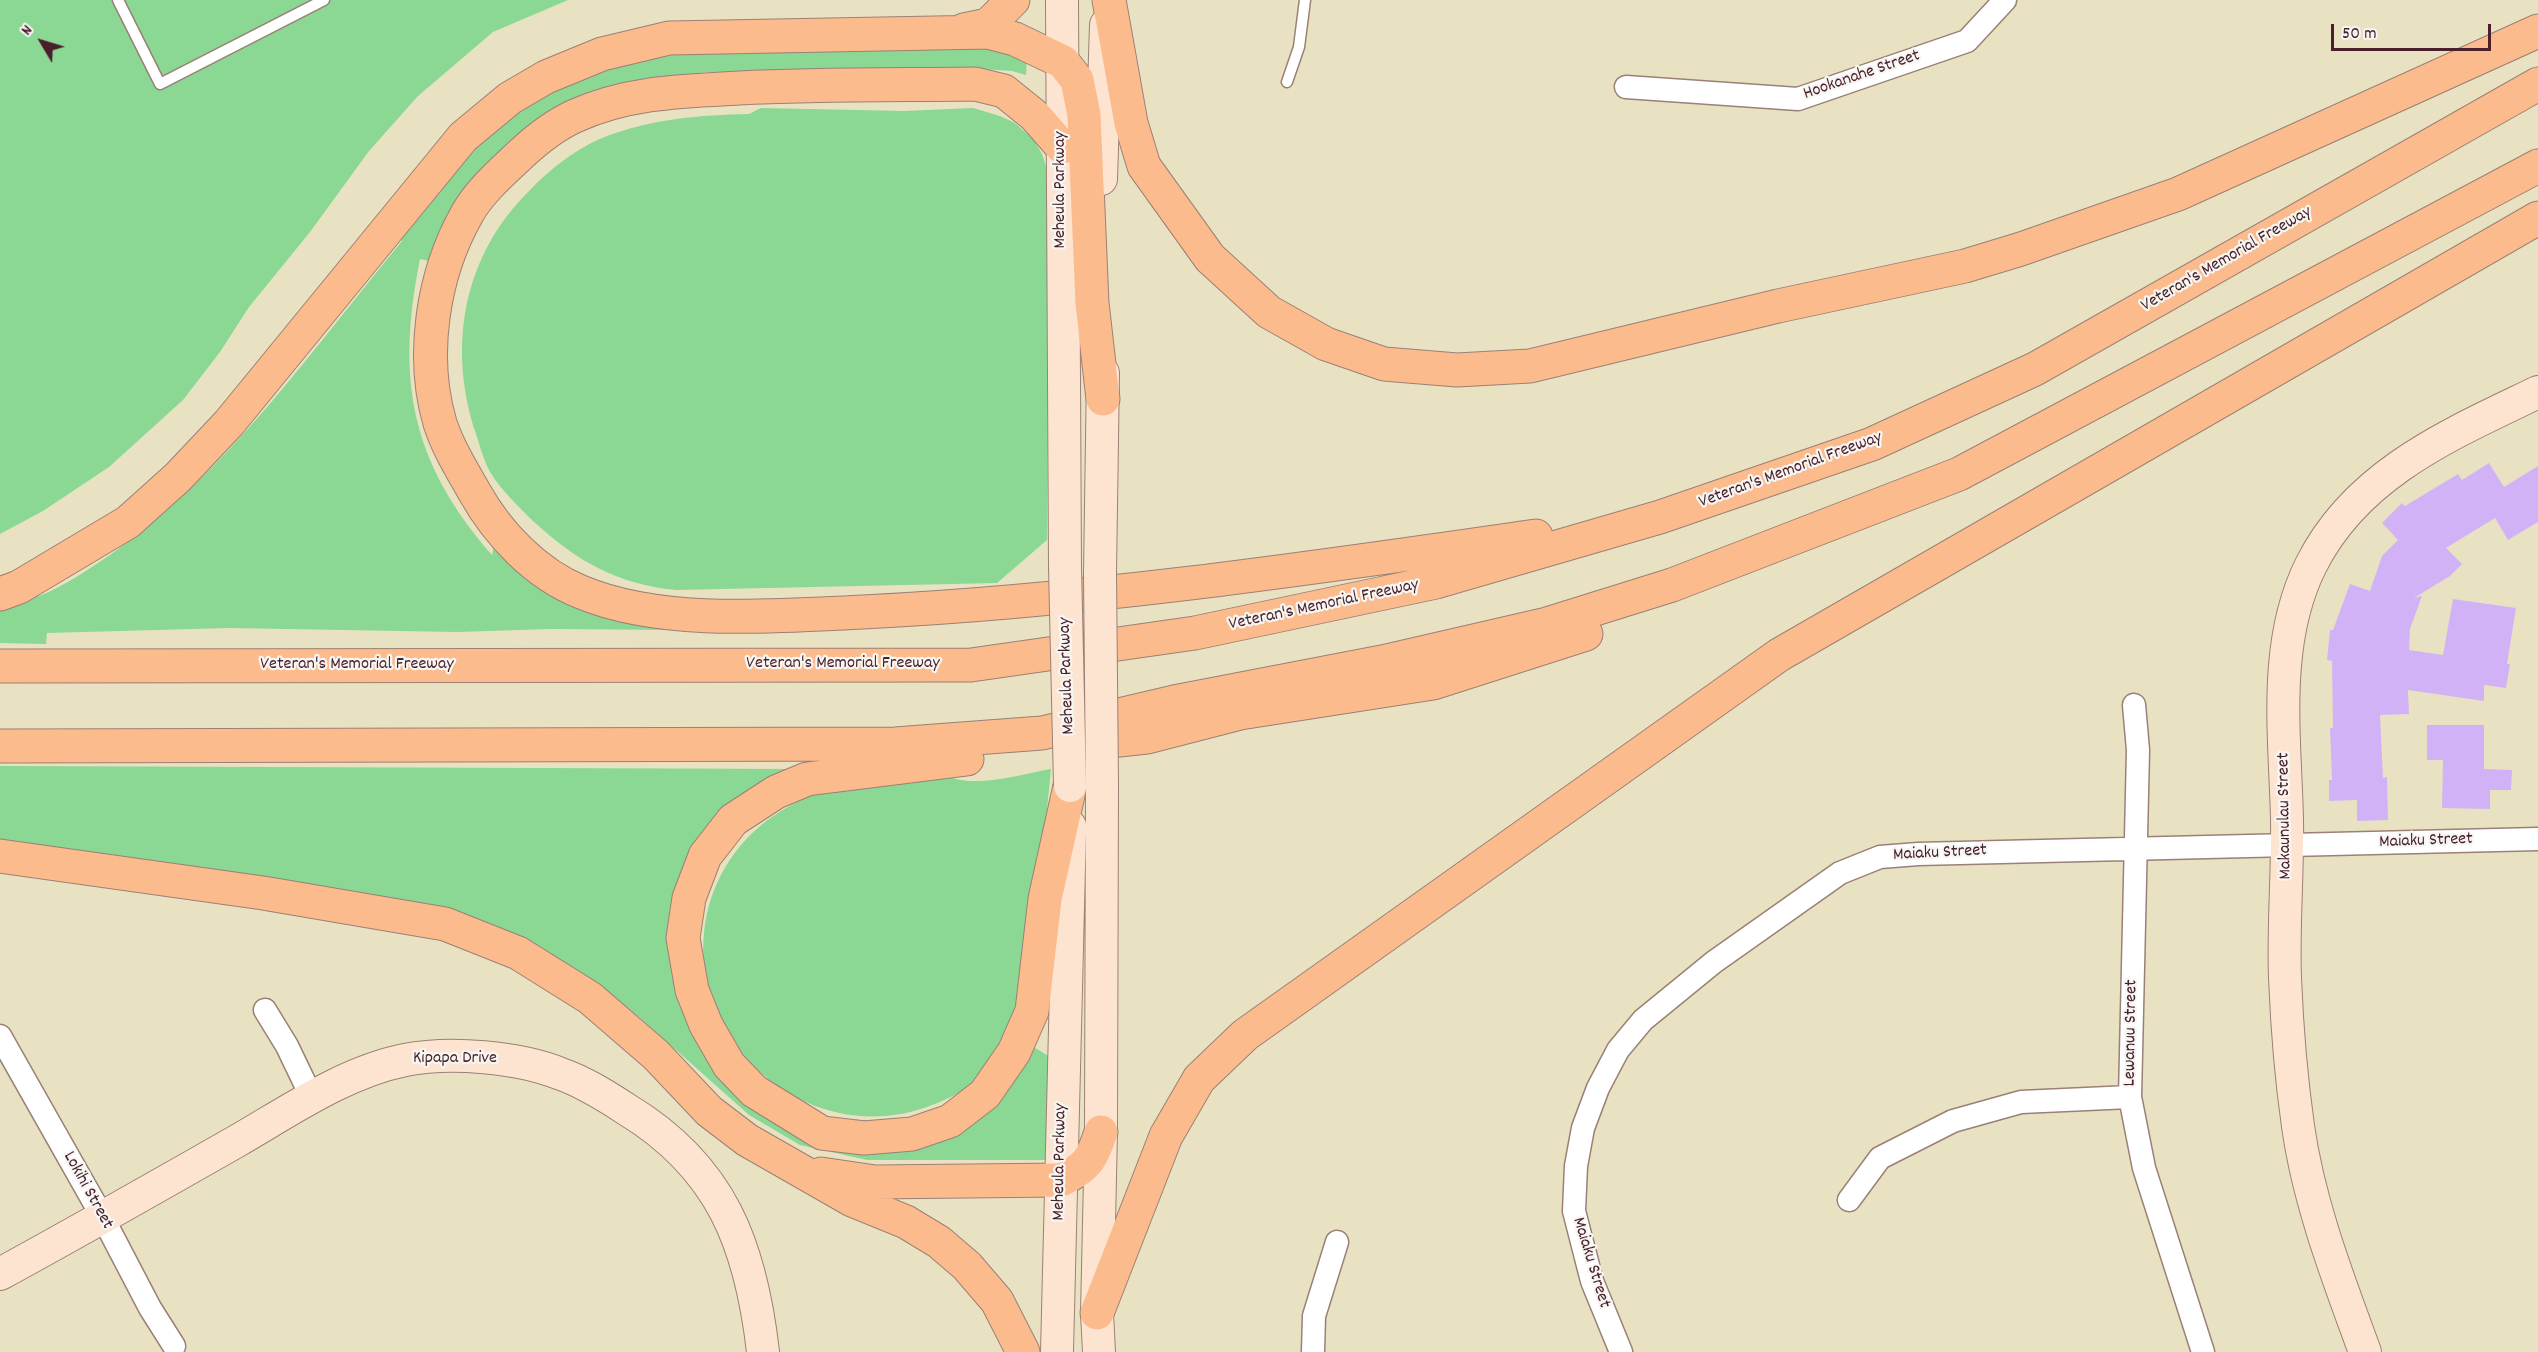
<!DOCTYPE html>
<style>
body{margin:0}
#map{position:relative;width:2538px;height:1352px;overflow:hidden;background:#e9e2c2;font-family:Dekko,sans-serif}
canvas{display:block}
.north{position:absolute;left:12px;top:12px;width:60px;height:60px;-webkit-text-stroke:4px #f6f6f2;paint-order:stroke;rotate:308deg;font-size:16px;font-weight:700;line-height:24px;text-align:center;color:#4a1f2b}
.north::after{content:'';display:block;margin:auto;width:21px;height:27px;background:#4a1f2b;clip-path:polygon(50% 0,100% 100%,50% 72%,0 100%)}
.scale{position:absolute;left:2331px;top:24px;width:160px;height:27px;box-sizing:border-box;border:3px solid #4a1f2b;border-top:0;padding-left:8px;font-size:18px;line-height:21px;white-space:nowrap;color:#4a1f2b;-webkit-text-stroke:4px #f6f6f2;paint-order:stroke}
</style>
<div id="map">
<canvas width="2538" height="1352"></canvas>
<div class="north">N</div>
<div class="scale">50 m</div>
</div>
<script>
const g = document.querySelector('canvas').getContext('2d');
g.lineJoin = 'round';
function paint(path, color) { g.fillStyle = color; g.fill(path, 'evenodd'); }
function strokePath(path, color, width, dash) { g.strokeStyle = color; g.lineWidth = width; g.lineCap = dash ? 'butt' : 'round'; g.setLineDash(dash || []); g.stroke(path); }
function write(font, color, halo, rows, align = 'center') {
  g.font = font + ' Dekko,sans-serif'; g.lineWidth = 4.5; g.setLineDash([]); g.textBaseline = 'middle'; g.strokeStyle = halo; g.fillStyle = color; for (const [text, x, y, turn = 0] of rows) {
    g.save(); g.translate(x, y); g.rotate((+turn || 0) * Math.PI / 180); g.textAlign = isNaN(turn) ? turn : align; if (halo) g.strokeText(text, 0, 0); g.fillText(text, 0, 0); g.restore();
  }
}
const green = new Path2D(`
 M 0,0 L 568,0 L 493,32 L 418,96 L 369,151 L 310,232 L 249,307 L 220,352 L 183,400 L 109,467 L 43,511 L 0,534 Z
 M 982,42 L 1027,55 L 1026,75 L 1012,71 L 965,68 L 707,72 L 642,80 L 440,230 L 429,261 L 420,259 C 396,379 410,461 492,555 L 494,546 L 535,583 L 868,626 L 811,631 L 550,629 L 457,632 L 229,628 L 47,633 L 46,644 L 0,643 L 0,606 L 38,593 L 39,596 C 65,586 87,570 110,555 C 228,472 311,351 402,241 L 398,237 L 459,159 L 526,102 L 641,53 Z
 M 761,108 L 905,111 L 973,108 L 1000,116 L 1015,123 L 1034,140 L 1042,154 L 1047,169 L 1049,219 L 1047,540 L 997,583 L 676,590 C 616,584 575,560 532,520 C 517,505 502,491 490,472 C 484,461 480,446 476,434 C 447,347 463,256 529,191 C 550,169 578,147 607,136 C 653,119 700,115 749,114 Z
 M 0,766 L 802,769 L 774,781 L 670,938 L 671,972 L 679,1002 L 703,1054 L 720,1073 L 876,1154 L 1032,1046 L 1050,1057 L 1048,1160 L 867,1160 L 800,1145 L 749,1115 L 639,1017 L 588,977 L 539,948 L 0,846 Z
 M 1051,769 C 1046,819 1041,870 1036,920 C 1034,942 1035,967 1029,988 C 1025,1003 1000,1056 991,1069 C 980,1085 942,1102 924,1108 C 885,1121 843,1119 806,1102 C 663,1034 670,840 825,791 C 837,787 853,788 866,786 C 894,783 922,780 950,777 C 979,788 1021,774 1051,769 Z`);
const building = new Path2D(`
 M 2489,463 L 2504,487 L 2538,466 L 2538,522 L 2508,540 L 2495,518 L 2446,548 L 2462,564 L 2450,576 L 2414,598 L 2422,596 L 2410,629 L 2409,650 L 2443,655 L 2453,599 L 2516,608 L 2507,664 L 2510,664 L 2506,688 L 2484,685 L 2484,701 L 2408,690 L 2409,714 L 2380,715 L 2383,778 L 2387,777 L 2388,820 L 2357,821 L 2357,800 L 2329,801 L 2329,780 L 2332,780 L 2330,728 L 2333,728 L 2332,661 L 2327,660 L 2330,630 L 2333,630 L 2350,584 L 2370,591 L 2382,556 L 2398,540 L 2382,523 L 2402,503 L 2405,506 L 2458,474 L 2462,480 Z
 M 2427,725 L 2484,725 L 2484,769 L 2512,770 L 2511,790 L 2490,790 L 2490,809 L 2442,808 L 2443,760 L 2427,760 Z`);
const lane = new Path2D(`
 M 118,0 L 160,84 L 324,0
 M 1287,82 L 1299,47 L 1305,0`);
const street = new Path2D(`
 M 1626,87 L 1798,99 L 1967,41 L 2005,0
 M 2134,705 L 2138,750 L 2130,1097 L 2144,1168 L 2203,1352
 M 265,1010 L 287,1046 L 312,1098
 M 0,1036 L 103,1218 L 150,1308 L 174,1346
 M 1849,1200 L 1880,1158 L 1953,1121 L 2021,1102 L 2130,1097
 M 1313,1352 L 1314,1316 L 1337,1242
 M 1621,1352 L 1592,1281 L 1574,1211 L 1576,1166 L 1583,1128 L 1598,1088 L 1618,1050 L 1643,1020 L 1714,962 L 1840,873 L 1880,857 L 1918,854 L 2538,839`);
const secondary = new Path2D(`
 M 1062,0 L 1065,567
 M 1101,179 L 1106,25
 M 1100,573 L 1103,373
 M 0,1274 C 79,1231 158,1186 237,1141 C 289,1111 345,1072 405,1060 C 450,1051 519,1057 561,1074 C 584,1082 606,1096 626,1109 C 722,1167 751,1246 763,1352
 M 1057,1352 L 1070,826
 M 1099,1352 L 1097,1313 L 1101,1132 L 1102,785
 M 2365,1352 C 2338,1278 2309,1204 2298,1126 C 2291,1077 2287,1027 2285,978 C 2283,925 2288,872 2287,819 C 2285,735 2272,643 2311,565 C 2357,473 2451,434 2538,392`);
const highway = new Path2D(`
 M 1109,0 L 1131,123 L 1144,166 L 1210,258 L 1269,312 L 1326,344 L 1384,364 L 1457,370 L 1530,366 L 1778,306 L 1965,266 L 2021,249 L 2178,194 L 2538,31
 M 964,30 L 988,25 L 1013,0
 M 1062,147 L 1035,116 L 1004,91 L 975,84 C 896,85 817,84 739,88 C 683,91 628,92 575,116 C 555,125 536,140 520,155 C 502,172 479,192 467,214 C 433,274 420,355 440,423 C 448,448 462,470 475,493 C 498,534 536,574 581,592 C 662,626 776,616 863,612 C 1088,601 1313,568 1536,536
 M 0,594 L 19,587 L 128,522 L 178,477 L 229,423 L 463,137 L 510,98 L 546,77 L 602,54 L 669,38 L 988,32 L 1015,39 L 1063,62 L 1077,80 L 1084,115 L 1092,303 L 1103,399
 M 0,666 L 971,665 L 1195,633 L 1436,582 L 1660,517 L 1872,444 L 2035,369 L 2538,84
 M 1072,745 L 1147,737 L 1240,713 L 1433,683 L 1586,634
 M 0,746 L 895,744 L 1042,733 L 1174,702 L 1382,662 L 1547,624 L 1672,585 L 1959,474 L 2538,166
 M 967,759 L 807,779 L 776,792 L 733,820 L 705,856 L 689,898 L 683,938 L 692,990 L 706,1025 L 729,1065 L 754,1091 L 822,1133 L 864,1138 L 912,1134 L 950,1121 L 985,1094 L 1014,1052 L 1032,1011 L 1045,899 L 1070,786
 M 0,856 L 263,893 L 445,924 L 518,953 L 590,998 L 656,1055 L 709,1111 L 747,1140 L 852,1200 L 906,1222 L 939,1242 L 967,1266 L 997,1301 L 1023,1352
 M 821,1174 L 875,1182 L 1061,1180 C 1087,1167 1092,1160 1101,1132
 M 1097,1313 L 1166,1136 L 1199,1079 L 1245,1035 L 1779,655 L 2538,218`);
const secondaryBridge = new Path2D(`
 M 1065,567 L 1070,786
 M 1100,573 L 1102,785`);
const streetNames = [
 ["Hookanahe Street",1862,76,-19],
 ["Meheula Parkway",1062,190,-90],
 ["Veteran's Memorial Freeway",2227,260,-30],
 ["Veteran's Memorial Freeway",1791,471,-20],
 ["Veteran's Memorial Freeway",1324,606,-12],
 ["Veteran's Memorial Freeway",843,665],
 ["Veteran's Memorial Freeway",357,666],
 ["Meheula Parkway",1068,676,-92],
 ["Makaunulau Street",2286,816,-91],
 ["Maiaku Street",2426,842,-2],
 ["Maiaku Street",1940,854,-3],
 ["Lewanuu Street",2132,1033,-89],
 ["Kipapa Drive",455,1060],
 ["Meheula Parkway",1061,1162,-89],
 ["Lokihi Street",87,1191,61],
 ["Maiaku Street",1590,1263,73]
];
paint(green, '#8bd794');
paint(building, '#d2b2f7');
strokePath(lane, '#9a8076', 13);
strokePath(street, '#9a8076', 25);
strokePath(secondary, '#9a8076', 34);
strokePath(highway, '#9a8076', 35);
strokePath(lane, '#fff', 10);
strokePath(street, '#fff', 22);
strokePath(secondary, '#fde4d1', 32);
strokePath(highway, '#fbbb8c', 33);
strokePath(secondaryBridge, '#9a8076', 34, []);
strokePath(secondaryBridge, '#fde4d1', 32);
write('18px', '#4a1f2b', '#f6f6f2', streetNames);
</script>
